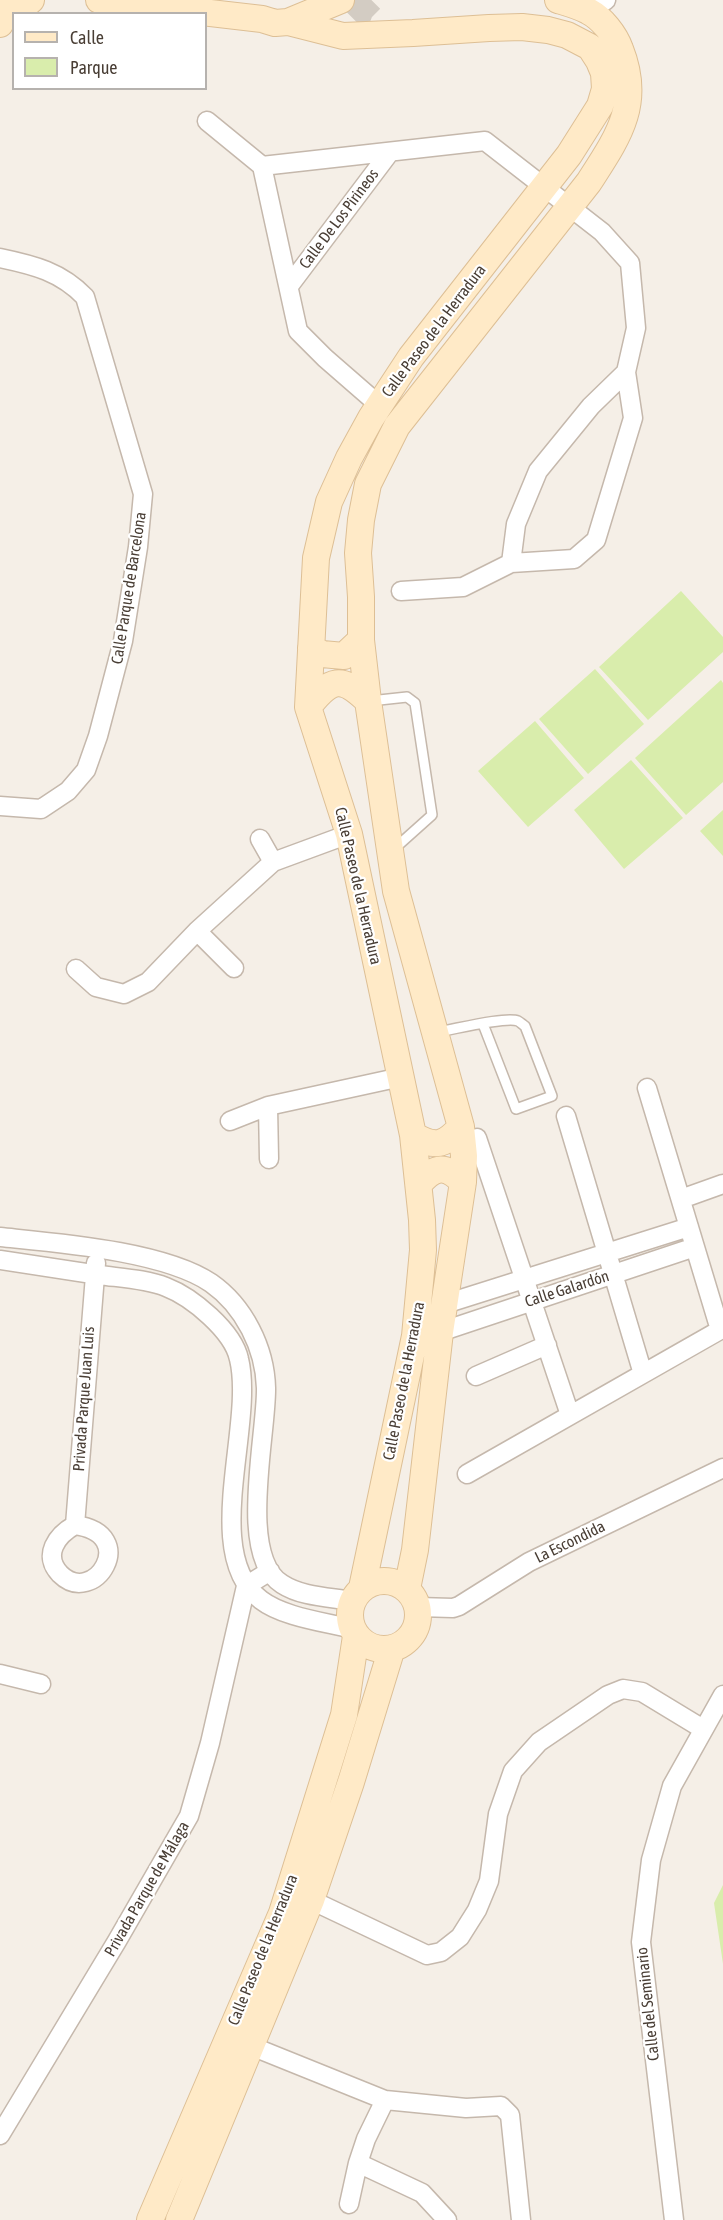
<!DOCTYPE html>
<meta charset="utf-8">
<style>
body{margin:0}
#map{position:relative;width:723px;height:2220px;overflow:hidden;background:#f5efe7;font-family:"Asap Condensed",sans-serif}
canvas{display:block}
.legend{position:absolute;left:12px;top:12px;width:195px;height:78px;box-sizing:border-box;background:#fff;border:2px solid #b6b2ae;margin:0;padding:8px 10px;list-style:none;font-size:18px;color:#493e35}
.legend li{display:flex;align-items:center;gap:12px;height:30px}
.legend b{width:30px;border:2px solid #b6b2ae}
</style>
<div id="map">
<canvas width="723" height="2220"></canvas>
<ul class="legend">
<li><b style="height:8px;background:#ffeac7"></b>Calle</li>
<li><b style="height:16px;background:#d9edac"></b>Parque</li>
</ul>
</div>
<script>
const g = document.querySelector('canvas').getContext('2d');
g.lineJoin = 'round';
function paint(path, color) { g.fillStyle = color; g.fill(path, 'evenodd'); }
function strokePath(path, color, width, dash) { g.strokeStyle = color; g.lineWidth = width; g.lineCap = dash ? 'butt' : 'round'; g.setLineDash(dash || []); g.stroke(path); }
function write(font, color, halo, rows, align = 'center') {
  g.font = font + ' "Asap Condensed",sans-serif'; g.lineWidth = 4.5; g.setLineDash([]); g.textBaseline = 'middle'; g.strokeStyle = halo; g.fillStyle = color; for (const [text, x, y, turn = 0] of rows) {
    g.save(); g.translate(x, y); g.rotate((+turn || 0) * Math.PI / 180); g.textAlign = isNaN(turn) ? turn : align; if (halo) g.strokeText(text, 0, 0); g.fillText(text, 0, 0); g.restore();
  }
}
const green = new Path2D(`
 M 681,591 L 723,637 L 723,652 L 648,720 L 599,667 Z
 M 595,669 L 644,724 L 588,774 L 539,719 Z
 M 721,680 L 723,683 L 723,782 L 686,815 L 635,758 Z
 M 535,721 L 584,778 L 528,827 L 478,771 Z
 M 631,760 L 683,818 L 624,869 L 574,810 Z
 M 723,810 L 723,856 L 700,831 Z
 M 723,1885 L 723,1964 L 714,1903 Z`);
const secondaryTunnel = new Path2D(`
 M 353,0 L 371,18 L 379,21`);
const lane = new Path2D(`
 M 370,701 L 407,697 L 415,703 L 432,815 L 394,849
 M 437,1032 C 452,1030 506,1016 518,1021 C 520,1022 523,1025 525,1026 L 552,1096 L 516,1109 L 483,1024`);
const street = new Path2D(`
 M 590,11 L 606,0
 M 207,121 L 262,166 L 298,331 L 325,358 L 379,405
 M 262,166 L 485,141 L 602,232 L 630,263 L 636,328 L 626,372 L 633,418 L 596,540 L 574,559 L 511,563 L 463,587 L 401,591
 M 0,258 C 34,265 61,272 85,297 L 143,494 L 138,547 L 123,641 L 98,736 L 86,770 L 68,791 L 41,809 L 0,806
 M 289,286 L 390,152
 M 511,563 L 516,524 L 538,471 L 591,406 L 626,372
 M 260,839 L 273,862
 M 197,931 L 234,968
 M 76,969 L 96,987 L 124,994 L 148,982 L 197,931 L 273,862 L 349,834
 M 268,1106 L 269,1159
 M 566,1116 L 643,1374
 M 230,1121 L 268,1106 L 401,1077
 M 477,1138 L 570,1415
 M 681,1199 L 723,1184
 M 0,1237 C 58,1243 164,1251 211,1283 C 244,1306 265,1348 266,1388 C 267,1434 237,1556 282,1584 C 302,1597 329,1597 352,1601
 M 0,1260 C 33,1265 66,1270 99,1275 C 121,1278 146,1279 166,1287 C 192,1297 233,1331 239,1359 C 255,1425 200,1554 261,1600 C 283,1617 325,1622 352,1629
 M 445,1304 L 689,1227
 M 440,1332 L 695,1247
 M 476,1376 L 547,1345
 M 467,1474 L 720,1330 L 647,1088
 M 75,1525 L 96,1263
 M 75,1525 C 141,1534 94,1608 60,1574 C 42,1555 57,1535 75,1525 Z
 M 418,1607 L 453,1608 L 459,1606 L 529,1562 L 723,1468
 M 0,1674 L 41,1684
 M 311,1900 L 427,1955 L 441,1952 L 460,1937 L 477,1910 L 489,1881 L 498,1814 L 513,1771 L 539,1742 L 608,1695 L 623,1689 L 642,1692 L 703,1729
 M 251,2046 L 385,2100 L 466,2108 L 501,2106 L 510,2115 L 521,2220
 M 385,2100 L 366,2139 L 358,2163 L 422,2193 L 447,2220
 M 0,2135 L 117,1941 L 189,1816 L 210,1743 L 246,1586 L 270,1571
 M 349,2204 L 358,2163
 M 674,2220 L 641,1942 L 651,1860 L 672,1786 L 723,1695`);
const secondary = new Path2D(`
 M 99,0 L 262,19 L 275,23 L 288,22 L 343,36 L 413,33 L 489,28 L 522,27 L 548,30 L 567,35 L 590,47 L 599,61 L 604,73 L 605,89 L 600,106 L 569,155 L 411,357 L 371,418 L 349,458 L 329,502 L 316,558 L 308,707 L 349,834 L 413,1135 L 422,1220 L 423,1250 L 415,1336 L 362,1588
 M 15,14 L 31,0
 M 288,22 L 341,0
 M 0,24 L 7,10 L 6,0
 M 311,648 L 322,654 L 344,656 L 361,640
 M 308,707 C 331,678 341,675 368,701
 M 413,1135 C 435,1148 444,1146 461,1127
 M 419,1184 C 435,1165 446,1165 463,1182
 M350 1615a34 34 0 1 1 68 0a34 34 0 1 1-68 0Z
 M 407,1589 L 415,1550 L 440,1332 L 463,1182 L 464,1156 L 461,1127 L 396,891 L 368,701 L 361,640 L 361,597 L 358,553 L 361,520 L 368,484 L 397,426 L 589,182 C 618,137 642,104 620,49 C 615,35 602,18 588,11 C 579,6 568,3 558,0
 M 150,2220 L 282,1913 L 344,1715 L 356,1636
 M 179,2220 L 311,1900 L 351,1782 L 392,1648`);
const streetNames = [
 ["Calle De Los Pirineos",339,219,-53],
 ["Calle Paseo de la Herradura",434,331,-53],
 ["Calle Parque de Barcelona",129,588,-81],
 ["Calle Paseo de la Herradura",358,886,77],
 ["Calle Galardón",567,1289,-18],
 ["Calle Paseo de la Herradura",404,1381,-79],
 ["Privada Parque Juan Luis",84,1399,-86],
 ["La Escondida",570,1542,-26],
 ["Privada Parque de Málaga",147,1889,-60],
 ["Calle Paseo de la Herradura",263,1950,-68],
 ["Calle del Seminario",648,2004,-96]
];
paint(green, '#d9edac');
strokePath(secondaryTunnel, '#d3ccc3', 26, [26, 13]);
strokePath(lane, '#c5b8ac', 12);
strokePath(street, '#c5b8ac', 21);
strokePath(secondary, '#ddbf95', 28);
strokePath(lane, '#fff', 9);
strokePath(street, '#fff', 18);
strokePath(secondary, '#ffeac7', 26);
write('16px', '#493e35', '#fff', streetNames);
</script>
